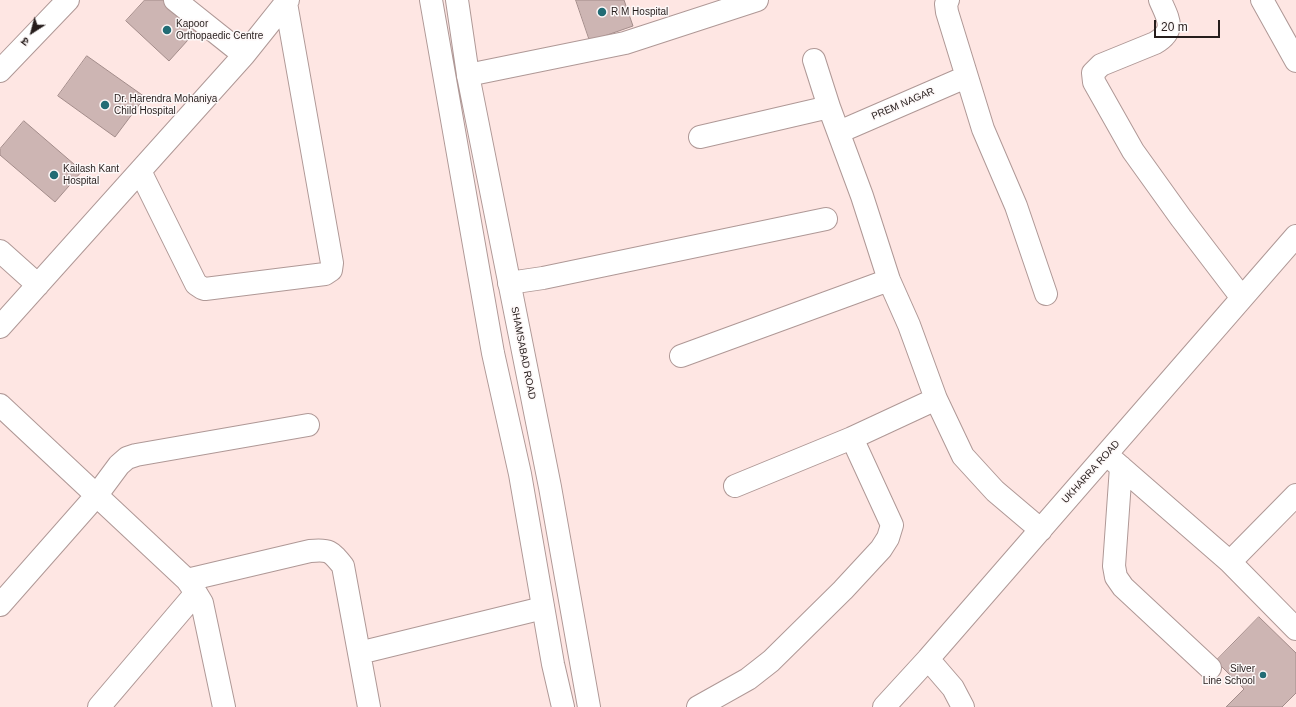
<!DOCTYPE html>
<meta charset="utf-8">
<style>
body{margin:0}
#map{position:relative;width:1296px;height:707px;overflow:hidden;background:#fee6e3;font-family:Helvetica,"Noto Sans Devanagari",sans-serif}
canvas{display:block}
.north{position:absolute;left:12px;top:12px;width:40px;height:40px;-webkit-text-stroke:3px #fdf8f8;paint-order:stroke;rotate:216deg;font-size:11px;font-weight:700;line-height:16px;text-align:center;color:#261d1c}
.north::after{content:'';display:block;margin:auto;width:14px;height:18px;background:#261d1c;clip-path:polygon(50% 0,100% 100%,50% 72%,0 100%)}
.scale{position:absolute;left:1154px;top:20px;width:66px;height:18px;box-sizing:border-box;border:2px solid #261d1c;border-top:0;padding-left:5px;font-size:12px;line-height:14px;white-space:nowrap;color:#261d1c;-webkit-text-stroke:3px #fdf8f8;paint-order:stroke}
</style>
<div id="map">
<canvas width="1296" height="707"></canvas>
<div class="north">उ</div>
<div class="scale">20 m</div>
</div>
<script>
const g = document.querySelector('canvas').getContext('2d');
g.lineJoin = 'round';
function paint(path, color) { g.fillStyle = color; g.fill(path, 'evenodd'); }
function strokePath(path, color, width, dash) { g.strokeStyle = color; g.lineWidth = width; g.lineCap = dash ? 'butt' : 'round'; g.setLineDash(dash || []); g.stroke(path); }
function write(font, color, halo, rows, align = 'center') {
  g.font = font + ' Helvetica,sans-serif'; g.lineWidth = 3; g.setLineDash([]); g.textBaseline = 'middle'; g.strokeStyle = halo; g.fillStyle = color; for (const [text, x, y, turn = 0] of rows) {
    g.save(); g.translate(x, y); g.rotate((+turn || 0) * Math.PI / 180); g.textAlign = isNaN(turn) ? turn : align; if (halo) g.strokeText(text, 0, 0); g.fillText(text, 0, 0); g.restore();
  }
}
const building = new Path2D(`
 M 145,0 L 164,0 L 197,30 L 169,61 L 126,21 Z
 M 576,0 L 624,0 L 633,26 L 590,41 Z
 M 87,56 L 145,97 L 115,137 L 58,96 Z
 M 24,121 L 82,171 L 55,202 L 0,155 L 0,149 Z
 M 1259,617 L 1296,653 L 1296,693 L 1282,707 L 1226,707 L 1244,689 L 1216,661 Z`);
const minor = new Path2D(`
 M 175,0 L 244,55
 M 948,0 L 946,4 L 947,12 L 983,129 L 1016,206 L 1046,294
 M 1160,0 C 1168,19 1177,30 1155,43 L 1101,65 L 1093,73 L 1094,82 L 1133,151 L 1181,218 L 1242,298
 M 1262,0 L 1296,61
 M 814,60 L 829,107 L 862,196 L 889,280 L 909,325 L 936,399 L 963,456 L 995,491 L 1041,530
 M 0,71 L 68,0
 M 468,75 L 625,43 L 757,0
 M 839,132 L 966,77
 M 700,137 L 829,107
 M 140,171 L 196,284 L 202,288 L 205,289 L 325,274 L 331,270 L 332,263 L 286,3
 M 0,251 L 38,285
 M 509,283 L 543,278 L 826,219
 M 0,327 L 244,55 L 288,0
 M 681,356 L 889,280
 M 0,405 L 187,580 L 196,593 L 99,707
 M 1107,455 L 1230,562 L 1296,629
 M 1121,467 L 1114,566 L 1116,577 L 1123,587 L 1210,668
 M 735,486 L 852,438
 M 1230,562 L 1296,495
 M 187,580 L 310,551 C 329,549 331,551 343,566 L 369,707
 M 196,593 L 202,603 L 224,707
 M 0,605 L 96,496 L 119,465 L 127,458 L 136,455 L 308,425
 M 359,653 L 543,608
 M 928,659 L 953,688 L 963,707
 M 698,707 L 748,679 L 771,661 L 843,590 L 881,549 L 888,538 L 892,525 L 852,438 L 936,399
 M 884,707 L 928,659 L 1296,236`);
const major = new Path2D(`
 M 431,0 L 493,353 L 520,474 L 553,664 L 563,707
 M 457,0 L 468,75 L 550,487 L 589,707`);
const markers = [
 [602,12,5,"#226c75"],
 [167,30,5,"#226c75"],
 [105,105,5,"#226c75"],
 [54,175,5,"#226c75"],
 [1263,675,4,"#226c75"]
];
const poiNames = [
 ["R M Hospital",611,12],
 ["Kapoor",176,24],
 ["Orthopaedic Centre",176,36],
 ["Dr. Harendra Mohaniya",114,99],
 ["Child Hospital",114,111],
 ["Kailash Kant",63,169],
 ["Hospital",63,181],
 ["Silver",1255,669,"right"],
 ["Line School",1255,681,"right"]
];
const streetNames = [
 ["PREM NAGAR",903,104,-23],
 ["SHAMSABAD ROAD",523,353,79],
 ["UKHARRA ROAD",1091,472,-48]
];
paint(building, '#cdb5b3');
strokePath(building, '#a38c8a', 1);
strokePath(minor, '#af9896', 24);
strokePath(major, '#af9896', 24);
strokePath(minor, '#fff', 22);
strokePath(major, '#fff', 22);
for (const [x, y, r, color] of markers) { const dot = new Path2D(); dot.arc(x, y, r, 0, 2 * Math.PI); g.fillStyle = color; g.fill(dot); strokePath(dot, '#fdf8f8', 1.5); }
write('10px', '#261d1c', '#fdf8f8', poiNames, 'left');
write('10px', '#261d1c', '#fdf8f8', streetNames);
</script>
